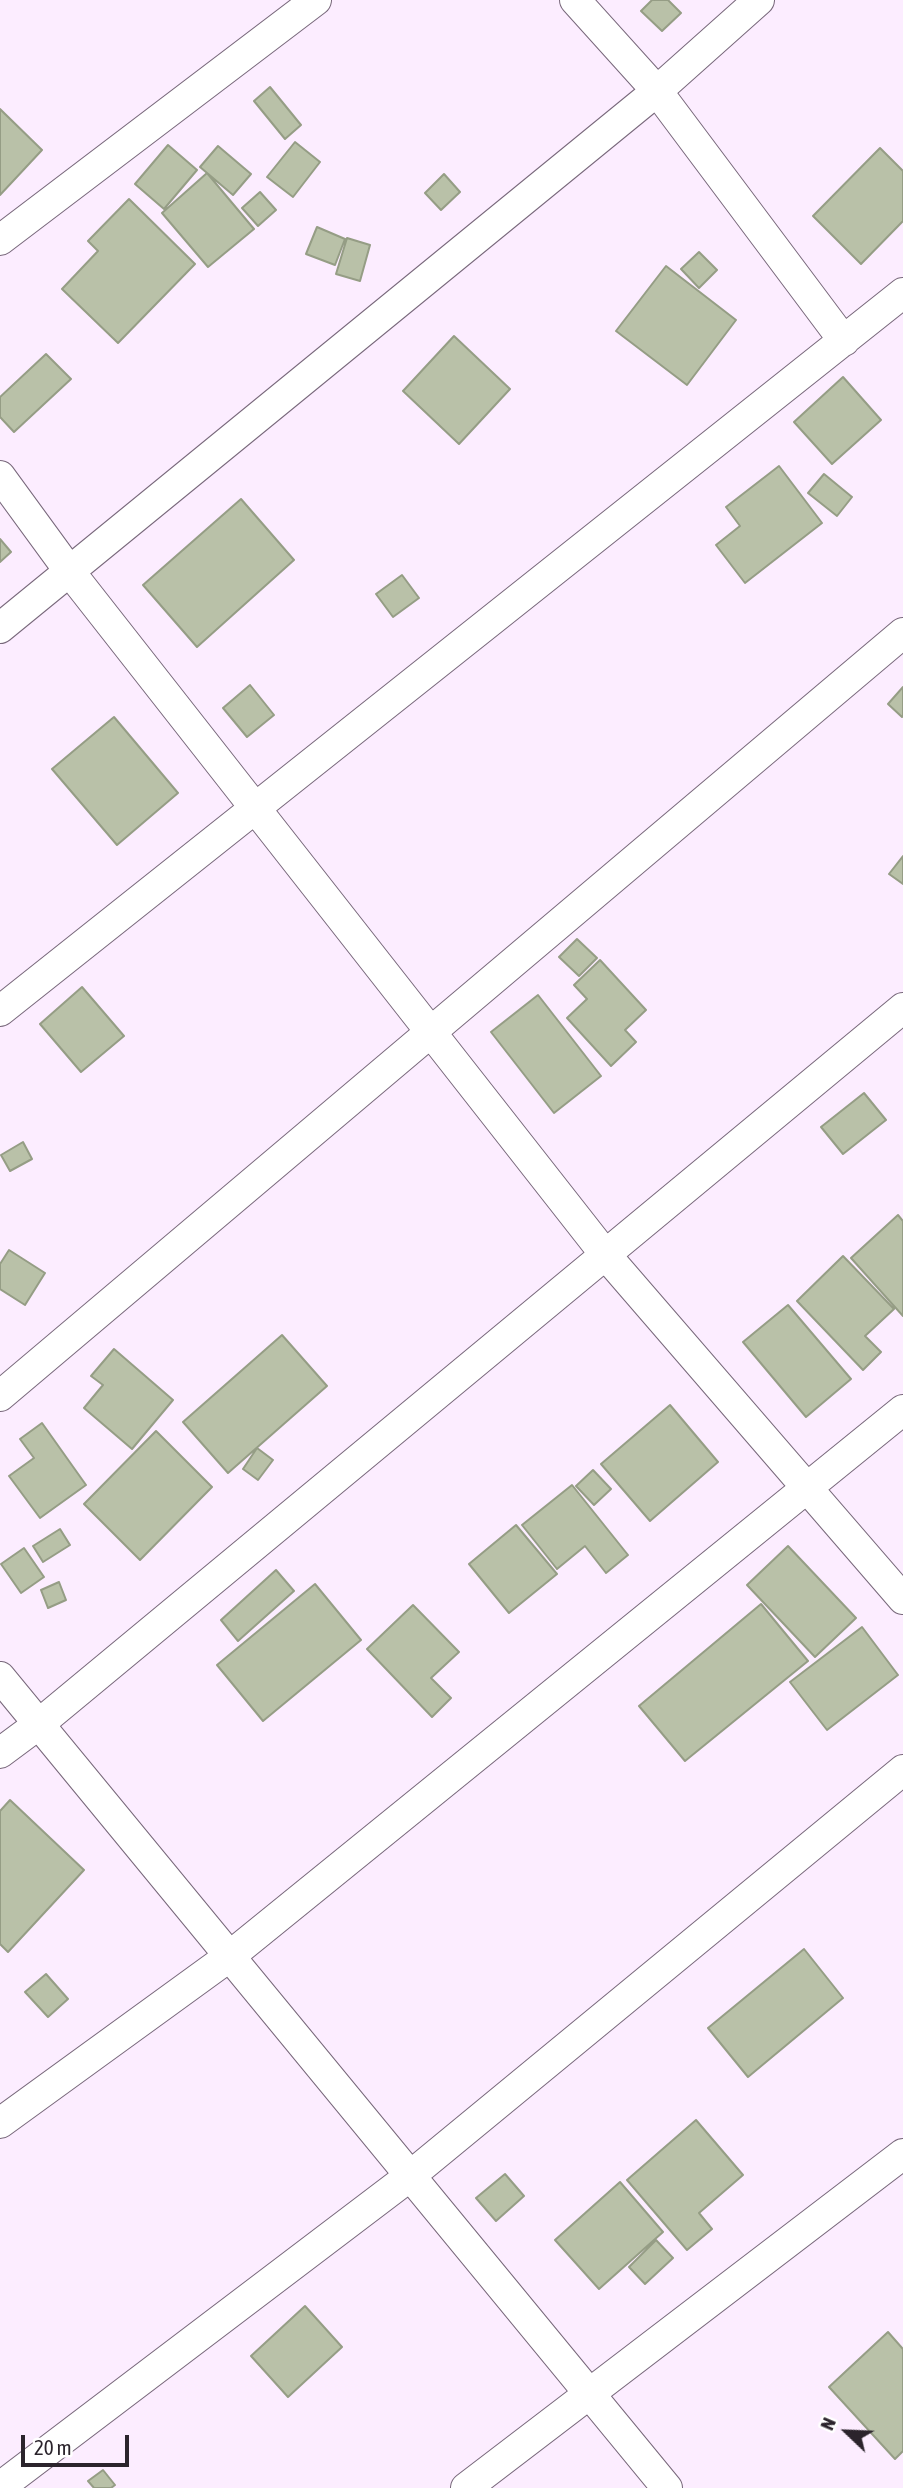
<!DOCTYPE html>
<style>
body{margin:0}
#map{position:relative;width:903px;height:2488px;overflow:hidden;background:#fcedff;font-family:"Asap Condensed",sans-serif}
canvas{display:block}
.north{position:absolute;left:812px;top:2397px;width:70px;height:70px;-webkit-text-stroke:5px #fff;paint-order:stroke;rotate:293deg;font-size:19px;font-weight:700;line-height:28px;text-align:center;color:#2b242c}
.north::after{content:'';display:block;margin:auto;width:24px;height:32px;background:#2b242c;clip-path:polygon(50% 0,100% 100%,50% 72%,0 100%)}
.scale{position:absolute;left:21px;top:2435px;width:108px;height:32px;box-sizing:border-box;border:4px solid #2b242c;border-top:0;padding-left:9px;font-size:21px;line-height:24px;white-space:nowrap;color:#2b242c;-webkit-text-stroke:5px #fff;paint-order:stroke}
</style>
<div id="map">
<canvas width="903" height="2488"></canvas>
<div class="north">N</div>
<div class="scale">20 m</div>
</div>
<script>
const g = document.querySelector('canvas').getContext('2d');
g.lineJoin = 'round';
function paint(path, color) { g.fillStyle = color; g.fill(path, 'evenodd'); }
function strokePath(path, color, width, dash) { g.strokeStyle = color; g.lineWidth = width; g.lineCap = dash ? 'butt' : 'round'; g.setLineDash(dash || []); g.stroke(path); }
const building = new Path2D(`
 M 652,0 L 668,0 L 681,13 L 662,31 L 641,11 Z
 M 270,87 L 301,125 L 285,139 L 254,101 Z
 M 0,109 L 42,150 L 0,195 Z
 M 295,142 L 320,162 L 293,197 L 267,177 Z
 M 168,145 L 197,170 L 164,209 L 135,184 Z
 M 218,146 L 251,174 L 233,195 L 200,167 Z
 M 880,148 L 903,171 L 903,221 L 861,264 L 813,216 Z
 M 207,173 L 254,229 L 208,267 L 162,213 Z
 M 444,174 L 460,192 L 441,210 L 425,193 Z
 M 260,192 L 276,210 L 258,226 L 242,208 Z
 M 129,199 L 195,264 L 118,343 L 62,289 L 98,251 L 88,241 Z
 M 317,227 L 345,239 L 335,265 L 306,254 Z
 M 347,238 L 370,245 L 360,281 L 336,274 Z
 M 699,252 L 717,270 L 699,288 L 681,269 Z
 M 666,266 L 736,320 L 687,385 L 616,331 Z
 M 454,336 L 510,389 L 459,444 L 403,391 Z
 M 46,354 L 71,379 L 14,432 L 0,417 L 0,397 Z
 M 843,377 L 881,420 L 832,464 L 794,422 Z
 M 779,466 L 822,523 L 745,583 L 716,545 L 740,526 L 726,507 Z
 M 824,474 L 852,497 L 837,516 L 808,493 Z
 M 241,499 L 294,560 L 197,647 L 143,585 Z
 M 0,539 L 11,552 L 0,562 Z
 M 402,575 L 419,598 L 393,617 L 376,594 Z
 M 250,685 L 274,715 L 247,737 L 223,708 Z
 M 903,687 L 903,715 L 902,717 L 888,704 Z
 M 114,717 L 178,793 L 117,845 L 52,769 Z
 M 903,856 L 903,884 L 889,874 Z
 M 577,939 L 597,958 L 579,976 L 559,957 Z
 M 600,960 L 646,1010 L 625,1030 L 636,1042 L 611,1066 L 567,1018 L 587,999 L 574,985 Z
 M 82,987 L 124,1036 L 81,1072 L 40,1024 Z
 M 538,995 L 601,1076 L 554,1113 L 491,1032 Z
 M 864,1093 L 886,1120 L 843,1154 L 821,1127 Z
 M 23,1142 L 32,1159 L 10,1171 L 1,1155 Z
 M 898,1215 L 903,1221 L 903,1316 L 851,1258 Z
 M 9,1250 L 45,1273 L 25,1305 L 0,1289 L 0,1264 Z
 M 843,1256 L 894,1309 L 865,1336 L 881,1352 L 863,1370 L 797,1301 Z
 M 788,1305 L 851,1379 L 806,1417 L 743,1342 Z
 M 282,1335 L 327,1386 L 228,1473 L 183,1422 Z
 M 114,1349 L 173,1400 L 132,1449 L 84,1408 L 103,1385 L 91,1376 Z
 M 670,1405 L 718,1462 L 650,1521 L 601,1464 Z
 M 42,1423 L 86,1485 L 40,1518 L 9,1476 L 34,1458 L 20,1439 Z
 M 156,1431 L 212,1487 L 140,1560 L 84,1504 Z
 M 257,1448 L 273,1460 L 258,1480 L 243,1469 Z
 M 593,1470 L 611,1489 L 594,1505 L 576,1486 Z
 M 572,1485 L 628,1555 L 606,1573 L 585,1546 L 557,1569 L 522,1525 Z
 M 516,1525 L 557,1574 L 509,1613 L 469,1564 Z
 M 60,1529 L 70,1545 L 43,1562 L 33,1546 Z
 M 788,1546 L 856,1618 L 815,1657 L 747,1585 Z
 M 24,1548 L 44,1577 L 21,1593 L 1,1564 Z
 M 276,1570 L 294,1591 L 238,1641 L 221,1620 Z
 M 59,1582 L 66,1600 L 48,1608 L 41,1590 Z
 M 315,1584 L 361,1640 L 263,1721 L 217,1665 Z
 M 761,1604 L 808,1661 L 685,1761 L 639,1706 Z
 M 413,1605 L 459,1652 L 431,1678 L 451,1698 L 432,1717 L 367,1649 Z
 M 862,1627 L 898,1675 L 827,1730 L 790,1682 Z
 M 10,1800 L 84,1870 L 8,1952 L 0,1944 L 0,1811 Z
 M 804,1949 L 843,1998 L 748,2077 L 708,2028 Z
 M 46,1974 L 68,1999 L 48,2017 L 25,1992 Z
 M 696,2120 L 743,2175 L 699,2213 L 712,2229 L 687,2250 L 627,2180 Z
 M 505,2174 L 524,2196 L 496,2221 L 476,2198 Z
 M 620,2182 L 663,2232 L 599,2289 L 555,2240 Z
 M 656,2240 L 673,2258 L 645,2284 L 629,2267 Z
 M 305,2306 L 342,2347 L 288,2397 L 251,2356 Z
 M 888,2332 L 903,2349 L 903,2451 L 895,2459 L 829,2387 Z
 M 103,2470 L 115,2485 L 111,2488 L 94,2488 L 88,2481 Z`);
const minor = new Path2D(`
 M 575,0 L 657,91 L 844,341
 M 0,240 L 316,0
 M 0,476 L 70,572 L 604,1253 L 903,1599
 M 0,628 L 657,91 L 759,0
 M 0,1011 L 903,293
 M 0,1396 L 903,633
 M 0,1677 L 667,2488
 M 0,1753 L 39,1724 L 903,1008
 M 0,2123 L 230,1956 L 903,1410
 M 0,2487 L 410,2176 L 903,1770
 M 466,2488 L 903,2154`);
paint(building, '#b9c1a8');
strokePath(building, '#959d85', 2);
strokePath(minor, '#78687b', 32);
strokePath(minor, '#fff', 30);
</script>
